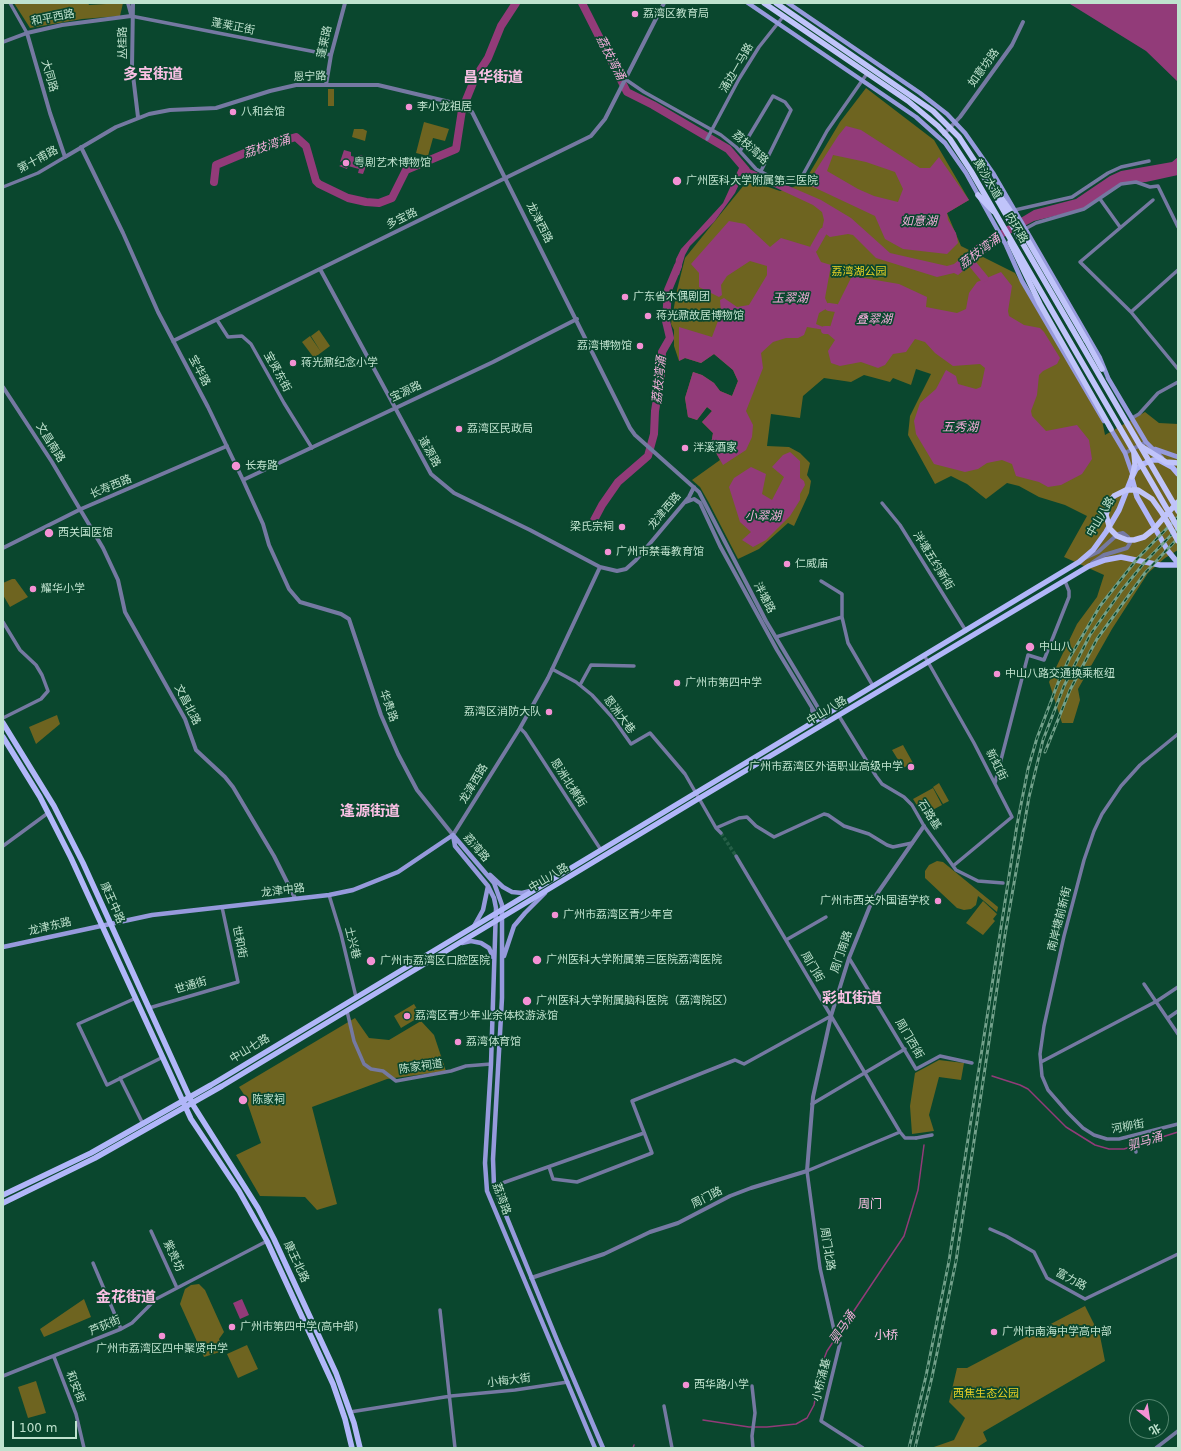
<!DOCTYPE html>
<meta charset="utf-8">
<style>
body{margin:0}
#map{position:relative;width:1181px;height:1451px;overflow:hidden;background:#0a472e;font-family:"DejaVu Sans","Noto Sans SC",sans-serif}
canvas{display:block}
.frame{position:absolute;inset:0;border:4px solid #bfe2ce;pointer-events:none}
.north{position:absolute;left:1129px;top:1399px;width:40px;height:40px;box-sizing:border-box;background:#0a472e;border:1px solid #52856e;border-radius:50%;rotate:150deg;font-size:11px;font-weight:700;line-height:16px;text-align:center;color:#bfe2ce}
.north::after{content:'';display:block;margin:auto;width:14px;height:18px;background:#f491d4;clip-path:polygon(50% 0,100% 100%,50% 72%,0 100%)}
.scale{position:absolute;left:12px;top:1421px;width:65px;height:18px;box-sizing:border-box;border:2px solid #bfe2ce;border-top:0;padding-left:5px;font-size:12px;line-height:14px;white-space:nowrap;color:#bfe2ce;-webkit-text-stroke:3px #0a472e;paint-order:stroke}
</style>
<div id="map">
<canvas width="1181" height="1451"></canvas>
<div class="frame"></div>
<div class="north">北</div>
<div class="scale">100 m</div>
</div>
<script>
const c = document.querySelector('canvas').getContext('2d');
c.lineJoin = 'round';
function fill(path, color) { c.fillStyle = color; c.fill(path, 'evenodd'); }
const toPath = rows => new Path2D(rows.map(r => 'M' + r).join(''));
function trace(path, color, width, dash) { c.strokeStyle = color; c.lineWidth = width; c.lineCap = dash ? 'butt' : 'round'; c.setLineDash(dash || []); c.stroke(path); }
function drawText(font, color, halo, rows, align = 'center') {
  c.font = font + ' "DejaVu Sans","Noto Sans SC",sans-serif'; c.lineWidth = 3.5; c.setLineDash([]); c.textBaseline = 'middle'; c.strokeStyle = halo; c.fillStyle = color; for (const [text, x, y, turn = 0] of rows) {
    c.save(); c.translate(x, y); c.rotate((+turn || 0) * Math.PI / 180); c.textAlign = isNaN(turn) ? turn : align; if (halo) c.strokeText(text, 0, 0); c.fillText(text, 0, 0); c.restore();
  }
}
const green = toPath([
 [14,3,88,3,89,5,123,3,120,16,82,19,30,28],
 [866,88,934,140,969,200,947,213,961,246,1015,273,1102,420,1105,435,1145,412,1159,423,1178,424,1178,550,1165,558,1148,573,1112,629,1078,689,1080,700,1073,723,1062,723,1049,682,1077,624,1097,597,1104,575,1064,557,1087,516,1065,505,1039,497,1019,486,1007,483,986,499,967,484,951,476,935,484,908,435,910,416,931,374,916,369,911,385,893,378,890,382,864,375,851,382,824,378,803,396,800,418,771,414,767,446,789,447,800,453,810,463,807,475,811,481,809,493,794,526,788,523,759,549,738,559,709,503,700,487,692,480,720,460,711,444,713,433,702,422,712,411,707,407,697,420,688,417,685,398,693,372,702,375,714,383,720,391,732,396,738,381,733,370,714,354,701,363,685,358,679,361,674,346,674,330,671,324,677,290,685,258,748,180,780,191,803,184,840,122],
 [328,89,334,89,334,106,328,106],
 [424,122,449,129,445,141,433,138,428,156,416,153],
 [354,129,363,129,367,131,365,141,352,137],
 [319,330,330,346,314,358,302,342,310,336,321,352,311,336],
 [12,579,15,579,28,597,10,607,3,595,3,583],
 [57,715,60,724,36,744,29,727],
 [903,745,913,763,903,768,892,750],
 [939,783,949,801,943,804,933,787],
 [933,788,942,805,923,815,913,799],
 [937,861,943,862,998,907,997,912,978,896,976,905,971,909,964,910,957,908,925,878,925,871,929,865],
 [983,901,997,914,993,919,995,921,983,935,966,923],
 [414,1004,421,1016,401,1028,394,1016],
 [355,1018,369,1038,389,1040,421,1021,434,1035,446,1071,387,1079,312,1107,337,1204,317,1210,305,1197,260,1196,236,1155,261,1143,245,1096,239,1087],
 [939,1060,964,1063,961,1080,939,1077,929,1115,934,1131,912,1134,910,1106,915,1073],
 [199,1284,205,1290,224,1332,219,1339,223,1351,204,1357,180,1304,185,1289,191,1285],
 [84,1299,91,1317,44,1337,40,1329],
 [1085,1306,1100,1336,1105,1361,983,1432,987,1441,976,1448,931,1448,954,1440,965,1418,949,1402,957,1368,967,1368],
 [247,1345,258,1369,238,1378,227,1354],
 [36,1381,46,1413,28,1418,18,1387]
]);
const water = toPath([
 [1052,3,1178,3,1178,82,1146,51,1070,4],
 [846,126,861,130,920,168,930,168,939,157,969,200,947,213,948,220,956,233,958,243,947,254,903,249,885,239,875,216,807,184,838,136],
 [833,155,866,162,895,172,903,189,898,202,874,196,858,189,827,171],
 [344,150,351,152,351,156,359,158,360,155,369,158,363,174,358,173,359,169,348,166,347,169,339,166,348,162,346,159,340,162],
 [1178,157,1178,175,1146,182,1121,184,1084,209,1034,221,998,240,989,248,989,250,958,275,954,273,937,277,876,258,853,235,848,234,830,237,823,232,822,229,824,220,822,212,813,205,757,179,742,178,735,193,714,222,690,246,685,255,679,275,674,275,676,259,681,249,723,203,739,168,746,165,747,168,821,200,851,218,890,253,947,266,954,264,979,243,1034,210,1076,199,1110,176,1121,171,1172,162],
 [729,221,745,224,770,247,781,238,814,248,821,262,831,265,825,298,829,307,819,313,816,324,823,327,825,330,807,327,804,335,798,338,786,338,773,342,761,353,763,368,746,411,753,425,752,437,746,450,723,465,711,444,713,433,702,422,712,411,707,407,697,420,688,417,685,398,693,372,702,375,714,383,720,391,732,396,738,381,733,370,714,354,701,363,685,358,679,361,679,327,712,337,721,313,720,300,724,298,737,307,749,305,767,275,767,266,750,261,727,276,721,285,722,295,719,297,699,287,699,273,691,264],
 [1001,272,1012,286,1008,311,1009,316,1024,325,1040,328,1044,332,1060,358,1057,364,1043,371,1039,375,1037,395,1031,411,1032,416,1046,431,1077,425,1089,440,1092,459,1082,474,1061,485,1048,487,1039,482,1016,476,1012,464,1002,460,987,463,978,469,965,472,934,464,916,434,914,421,920,403,936,389,946,370,956,376,958,384,976,389,981,387,985,368,980,364,953,366,935,353,925,342,915,339,906,352,893,354,885,365,878,368,861,362,840,366,831,363,828,351,835,340,828,334,836,308,852,276,899,284,927,297,926,307,957,313,966,309,969,293,977,282],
 [790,452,800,461,800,478,804,481,805,485,800,494,800,500,790,516,766,540,753,547,742,540,751,532,740,522,729,487,734,478,751,467,766,474,762,494,772,500,784,477,772,467,783,455],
 [242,1299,249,1315,240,1319,233,1303]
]);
const stream = toPath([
 [992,1076,1020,1085,1028,1089,1066,1127,1095,1145,1109,1149,1124,1149,1178,1132],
 [703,1420,749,1427,767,1427,796,1424,807,1418,814,1405,822,1364,827,1351,904,1236,918,1190,924,1145],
 [633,1448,634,1445]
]);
const river = toPath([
 [582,3,627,92,653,105,728,149,746,170],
 [214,182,216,165,252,150,296,137,306,146,316,181,319,184,348,198,366,202,379,203,392,198,406,170,456,149,462,110,475,78,488,58,501,26,516,3],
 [814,248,823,232],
 [970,261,984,278],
 [829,307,836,308],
 [825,330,829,330],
 [593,522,602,505,618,482,648,456,654,434,655,411,661,374,662,352,670,338,666,321,668,290,678,266]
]);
const minorTunnel = toPath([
 [721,833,736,856]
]);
const minor = toPath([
 [10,3,27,33],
 [131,16,331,55],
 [625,79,644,92,721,135,736,147,756,169,775,179,793,183,799,182,827,131,866,75],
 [707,139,739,79,759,47,782,18],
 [740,151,773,96,785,102,791,110,761,171],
 [3,187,38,173,65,157],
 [1100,199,1120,227],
 [1015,210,1072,197,1108,173,1121,167,1149,161],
 [1025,229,1036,223,1084,209,1121,184,1136,182,1150,187,1158,186,1178,227],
 [1178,270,1131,312,1178,369],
 [1131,312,1080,262,1153,200],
 [217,320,228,337,242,336,251,344,284,403,312,448],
 [1132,418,1139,414,1158,393,1178,382],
 [882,503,900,525,966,631],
 [821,581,842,594,842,617,848,643,873,686],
 [3,622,20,650,36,665,42,675,48,691,41,699,3,718],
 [776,637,842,617],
 [924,655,974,743,1012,817,953,866],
 [552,669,576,682,592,695,612,717,631,744,650,733,685,774,716,828,721,833],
 [580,685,591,665,634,666],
 [839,716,876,776,882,784,904,797,912,805,924,826,956,870,978,881,1003,883],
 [520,728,525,733,601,850],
 [1178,734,1140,765,1121,786,1102,814,1094,831,1084,860,1064,936,1044,1026,1040,1054,1042,1076,1048,1090,1068,1113,1083,1128,1094,1135,1107,1139,1119,1139,1178,1124],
 [995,783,1028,655,1044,660,1069,597,1069,591,1065,581],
 [716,828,739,818,747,817,756,826,774,837,824,814,828,815,844,826,869,834,887,845,893,847,912,843],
 [3,846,48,813],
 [736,856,900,1132,905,1138,916,1138],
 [329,895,341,934,356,997],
 [786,940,826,917],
 [849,958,916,1069,940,1056,972,1063],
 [1144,984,1178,1034],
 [136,998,78,1024,107,1085,163,1057],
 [149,1008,238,982,222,907],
 [347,1011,354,1041,364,1064,371,1069,383,1071,396,1081,451,1071,466,1066,491,1064],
 [1168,1018,1178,1011],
 [1041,1062,1157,1001,1178,987],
 [120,1078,143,1124],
 [812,1104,905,1049],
 [1132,1136,1136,1152],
 [549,1167,553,1179,577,1182,652,1153,632,1101,735,1060,744,1064,831,1016],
 [494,1186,644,1133],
 [990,1229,1006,1236,1034,1252,1047,1278,1085,1299,1178,1254],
 [151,1231,177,1288],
 [93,1263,121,1329],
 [440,1310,455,1448],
 [54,1357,76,1414,84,1448],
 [3,1376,121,1329,132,1323,156,1299,267,1241],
 [752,1386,755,1413,752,1436,753,1448],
 [664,1406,672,1448],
 [350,1412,451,1396,515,1390,568,1382],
 [863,1448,821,1421,840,1343,834,1330,820,1268,807,1171,900,1132],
 [1156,1448,1178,1431]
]);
const tertiary = toPath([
 [128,3,131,14],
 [133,3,132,67,138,117],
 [27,33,50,113,65,157,116,127,149,114,170,110,216,108,270,91,296,85,378,85,454,103,472,112,630,428,635,435,699,492,766,621,823,716],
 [3,42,27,33,62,25,131,16],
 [326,85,331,55,345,3],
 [944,134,960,117,1012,45,1023,22],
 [81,147,123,233,158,312,208,407,243,480,263,524,269,545,289,589,300,602,341,614,349,619,381,715,398,754,417,790,453,835,520,728,548,678,600,567],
 [320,269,431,474,454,493,530,530,600,567,617,571,626,569,636,560,689,497,694,487],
 [173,341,591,136,605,119,664,3],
 [3,387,52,462,103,548,118,580,125,612,185,719,196,750,225,777,233,787,274,856,295,898],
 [1125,453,1146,442],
 [243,480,493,362,577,319],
 [686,502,694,499,700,503,720,546,777,650,819,719,827,722],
 [3,548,81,509,227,446],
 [1085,558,1098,552,1118,534,1123,533,1128,537,1130,543,1127,548,1104,555,1092,563],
 [811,723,813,717,812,709],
 [531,1278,604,1254,650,1232,678,1223,730,1196,751,1188,807,1171,813,1097,831,1016,849,958,872,901,924,826]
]);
const secondary = toPath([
 [748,3,916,117,945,143,966,173,1006,245,1022,281,1104,421],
 [788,3,920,93,947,114,965,133,993,173,1100,358,1109,380],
 [1108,378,1146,442,1162,458],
 [1109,426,1125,453,1132,473],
 [1155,449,1178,457],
 [453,835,494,883,502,905,502,998,493,1159,494,1186,557,1340,603,1448],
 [453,835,455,846,488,886,494,898,496,908,491,1064,485,1163,487,1191,595,1448],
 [490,875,503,887,512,892,522,893,530,891],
 [474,926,483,910,488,886],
 [462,943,471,941,481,943,489,948,493,957],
 [3,947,152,915,329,895,353,890,398,872,453,835],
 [504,956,514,926,525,913,545,893]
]);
const primary = toPath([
 [1132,479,1137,497,1168,551,1178,563],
 [3,723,54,806,83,863,193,1105,258,1208,274,1239,336,1373,354,1423,360,1448],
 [3,737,40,797,71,858,191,1119,239,1191,267,1241,333,1384,345,1419,352,1448],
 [3,1195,91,1153,211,1085,1079,562,1093,550,1106,532,1119,510,1132,477,1136,469,1143,464,1153,460,1159,460,1172,467,1178,474],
 [3,1203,95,1158,222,1086,698,799,1089,566,1105,560,1121,557,1160,565,1178,565]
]);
const trunk = toPath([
 [978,195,993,211],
 [1010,242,1040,304,1111,429],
 [1086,340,1102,369],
 [1141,446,1166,462,1178,463],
 [1132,477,1135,464,1134,454]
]);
const rail = toPath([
 [1045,752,1070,690,1097,639,1145,573,1178,538],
 [909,1448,926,1376,949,1261,1017,825,1028,769,1037,738,1058,683,1070,657,1100,606,1137,559,1178,517],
 [915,1448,932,1377,956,1261,1005,935,1029,797,1043,740,1064,686,1090,635,1122,590,1144,563,1178,528]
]);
const minorBridge = toPath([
 [916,1138,932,1135]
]);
const trunkBridge = toPath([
 [764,3,908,101,938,126,950,139,971,171,1178,528],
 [776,3,933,111,959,137,976,163,1178,511],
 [981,167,1013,215,1086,340],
 [1178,502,1175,505,1160,522,1154,529,1144,537,1134,540,1127,540,1117,536,1110,529,1106,515,1109,503,1114,496,1126,490,1138,490,1152,499,1162,513,1169,525,1178,541]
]);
const markers = [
 [635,14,4,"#f491d4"],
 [409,107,4,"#f491d4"],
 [233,112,4,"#f491d4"],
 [346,163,4,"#f491d4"],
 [677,181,5,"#f491d4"],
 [625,297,4,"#f491d4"],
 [648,316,4,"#f491d4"],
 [640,346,4,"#f491d4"],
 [293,363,4,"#f491d4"],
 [459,429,4,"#f491d4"],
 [685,448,4,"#f491d4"],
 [236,466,5,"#f491d4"],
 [622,527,4,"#f491d4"],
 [49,533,5,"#f491d4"],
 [608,552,4,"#f491d4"],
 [787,564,4,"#f491d4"],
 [33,589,4,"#f491d4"],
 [1030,647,5,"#f491d4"],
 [997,674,4,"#f491d4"],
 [677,683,4,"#f491d4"],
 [549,712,4,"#f491d4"],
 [911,767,4,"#f491d4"],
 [938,901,4,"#f491d4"],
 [555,915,4,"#f491d4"],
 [537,960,5,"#f491d4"],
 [371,961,5,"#f491d4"],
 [527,1001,5,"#f491d4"],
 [407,1016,4,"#f491d4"],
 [458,1042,4,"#f491d4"],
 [243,1100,5,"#f491d4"],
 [232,1327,4,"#f491d4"],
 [994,1332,4,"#f491d4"],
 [162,1336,4,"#f491d4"],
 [686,1385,4,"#f491d4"]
];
const poiNames = [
 ["荔湾区教育局",643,14],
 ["李小龙祖居",417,107],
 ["八和会馆",241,112],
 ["粤剧艺术博物馆",354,163],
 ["广州医科大学附属第三医院",686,181],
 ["广东省木偶剧团",633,297],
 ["蒋光鼐故居博物馆",656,316],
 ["荔湾博物馆",632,346,"right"],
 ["蒋光鼐纪念小学",301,363],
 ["荔湾区民政局",467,429],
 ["泮溪酒家",693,448],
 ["长寿路",245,466],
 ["梁氏宗祠",614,527,"right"],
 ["西关国医馆",58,533],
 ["广州市禁毒教育馆",616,552],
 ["仁威庙",795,564],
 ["耀华小学",41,589],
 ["中山八",1039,647],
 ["中山八路交通换乘枢纽",1005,674],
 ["广州市第四中学",685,683],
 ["荔湾区消防大队",541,712,"right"],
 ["广州市荔湾区外语职业高级中学",903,767,"right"],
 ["广州市西关外国语学校",930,901,"right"],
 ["广州市荔湾区青少年宫",563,915],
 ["广州医科大学附属第三医院荔湾医院",546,960],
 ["广州市荔湾区口腔医院",380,961],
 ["广州医科大学附属脑科医院（荔湾院区）",536,1001],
 ["荔湾区青少年业余体校游泳馆",415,1016],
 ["荔湾体育馆",466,1042],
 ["陈家祠",252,1100],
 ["广州市第四中学(高中部)",240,1327],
 ["广州市南海中学高中部",1002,1332],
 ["广州市荔湾区四中聚贤中学",162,1349,"center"],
 ["西华路小学",694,1385]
];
const streetNames = [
 ["和平西路",53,18,-11],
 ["蓬莱正街",233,27,11],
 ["蓬莱路",325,42,-78],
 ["丛桂路",123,43,-90],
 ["涌边一马路",737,68,-60],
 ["如意坊路",984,68,-54],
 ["大同路",49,76,74],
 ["恩宁路",310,77,-2],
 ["荔枝湾路",750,148,42],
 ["第十甫路",38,160,-28],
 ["黄沙大道",987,179,60],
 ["多宝路",402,219,-26],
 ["龙津西路",539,223,63],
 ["内环路",1016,228,60],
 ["宝华路",199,371,62],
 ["宝贤东街",277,372,61],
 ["宝源路",406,392,-25],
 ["文昌南路",50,443,58],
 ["逢源路",429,452,61],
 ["长寿西路",111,487,-22],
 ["龙津西路",665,511,-50],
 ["中山八路",1101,517,-60],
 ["泮塘五约新街",933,561,58],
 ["泮塘路",764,598,62],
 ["文昌北路",187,705,63],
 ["华贵路",388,706,70],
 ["中山八路",827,711,-31],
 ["恩洲大巷",619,715,53],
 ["新虹街",996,765,63],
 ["恩洲北横街",568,783,57],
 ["龙津西路",474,784,-59],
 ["石路基",929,815,57],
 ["荔湾路",476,848,49],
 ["中山八路",549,878,-31],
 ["龙津中路",283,891,-7],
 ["康王中路",112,903,66],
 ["南岸塘前新街",1060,919,-76],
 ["龙津东路",50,927,-13],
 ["世和街",239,942,78],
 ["土兴巷",352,943,76],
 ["周门南路",842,952,-71],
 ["周门街",812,967,59],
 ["世通街",191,986,-17],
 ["周门西街",909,1039,59],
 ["中山七路",250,1049,-31],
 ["陈家祠道",421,1067,-8],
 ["河柳街",1128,1127,-10],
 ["周门路",707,1198,-27],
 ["荔湾路",501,1199,70],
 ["周门北路",827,1249,81],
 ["紫贵坊",173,1256,65],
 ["康王北路",296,1262,65],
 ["富力路",1071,1280,28],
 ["芦荻街",105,1326,-23],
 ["小桥涌基",822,1380,-76],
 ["小梅大街",509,1381,-7],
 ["和安街",75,1387,68]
];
const parkNames = [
 ["荔湾湖公园",859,272],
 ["西焦生态公园",986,1394]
];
const waterNames = [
 ["荔枝湾涌",610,58,63],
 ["荔枝湾涌",267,147,-18],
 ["如意湖",919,222],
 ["荔枝湾涌",980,252,-37],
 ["玉翠湖",790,299],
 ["叠翠湖",874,320],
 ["荔枝湾涌",660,380,-84],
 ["五秀湖",960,428],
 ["小翠湖",763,517],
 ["驷马涌",1145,1142,-17],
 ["驷马涌",843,1328,-56]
];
const neighbourhoodNames = [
 ["周门",870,1205],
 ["小桥",886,1336]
];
const districtNames = [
 ["多宝街道",153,75],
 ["昌华街道",493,78],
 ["逢源街道",370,812],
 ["彩虹街道",852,999],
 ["金花街道",126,1298]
];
fill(green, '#6e6420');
fill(water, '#923b79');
trace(stream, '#923b79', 1.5);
trace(river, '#923b79', 8);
trace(minorTunnel, '#255e46', 3.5, [3.5, 2]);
trace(minor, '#7579a2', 3.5);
trace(tertiary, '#7579a2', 4);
trace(secondary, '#969adc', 4.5);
trace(primary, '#b1b6f9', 5.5);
trace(trunk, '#c0c4fa', 5.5);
trace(rail, '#73a18b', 3);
trace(rail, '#0a472e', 1.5, [4.5]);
trace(minorBridge, '#7579a2', 3.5);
trace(trunkBridge, '#c0c4fa', 5.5);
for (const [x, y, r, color] of markers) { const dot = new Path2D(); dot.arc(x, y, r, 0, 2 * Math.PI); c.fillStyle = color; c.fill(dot); trace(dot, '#0a472e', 1.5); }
drawText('11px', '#bfe2ce', '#0a472e', poiNames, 'left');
drawText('11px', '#bfe2ce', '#0a472e', streetNames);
drawText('11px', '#e8d025', '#0a472e', parkNames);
drawText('italic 12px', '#f4addb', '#0a472e', waterNames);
drawText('12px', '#fac1e5', '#0a472e', neighbourhoodNames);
drawText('bold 15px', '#fac1e5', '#0a472e', districtNames);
</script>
